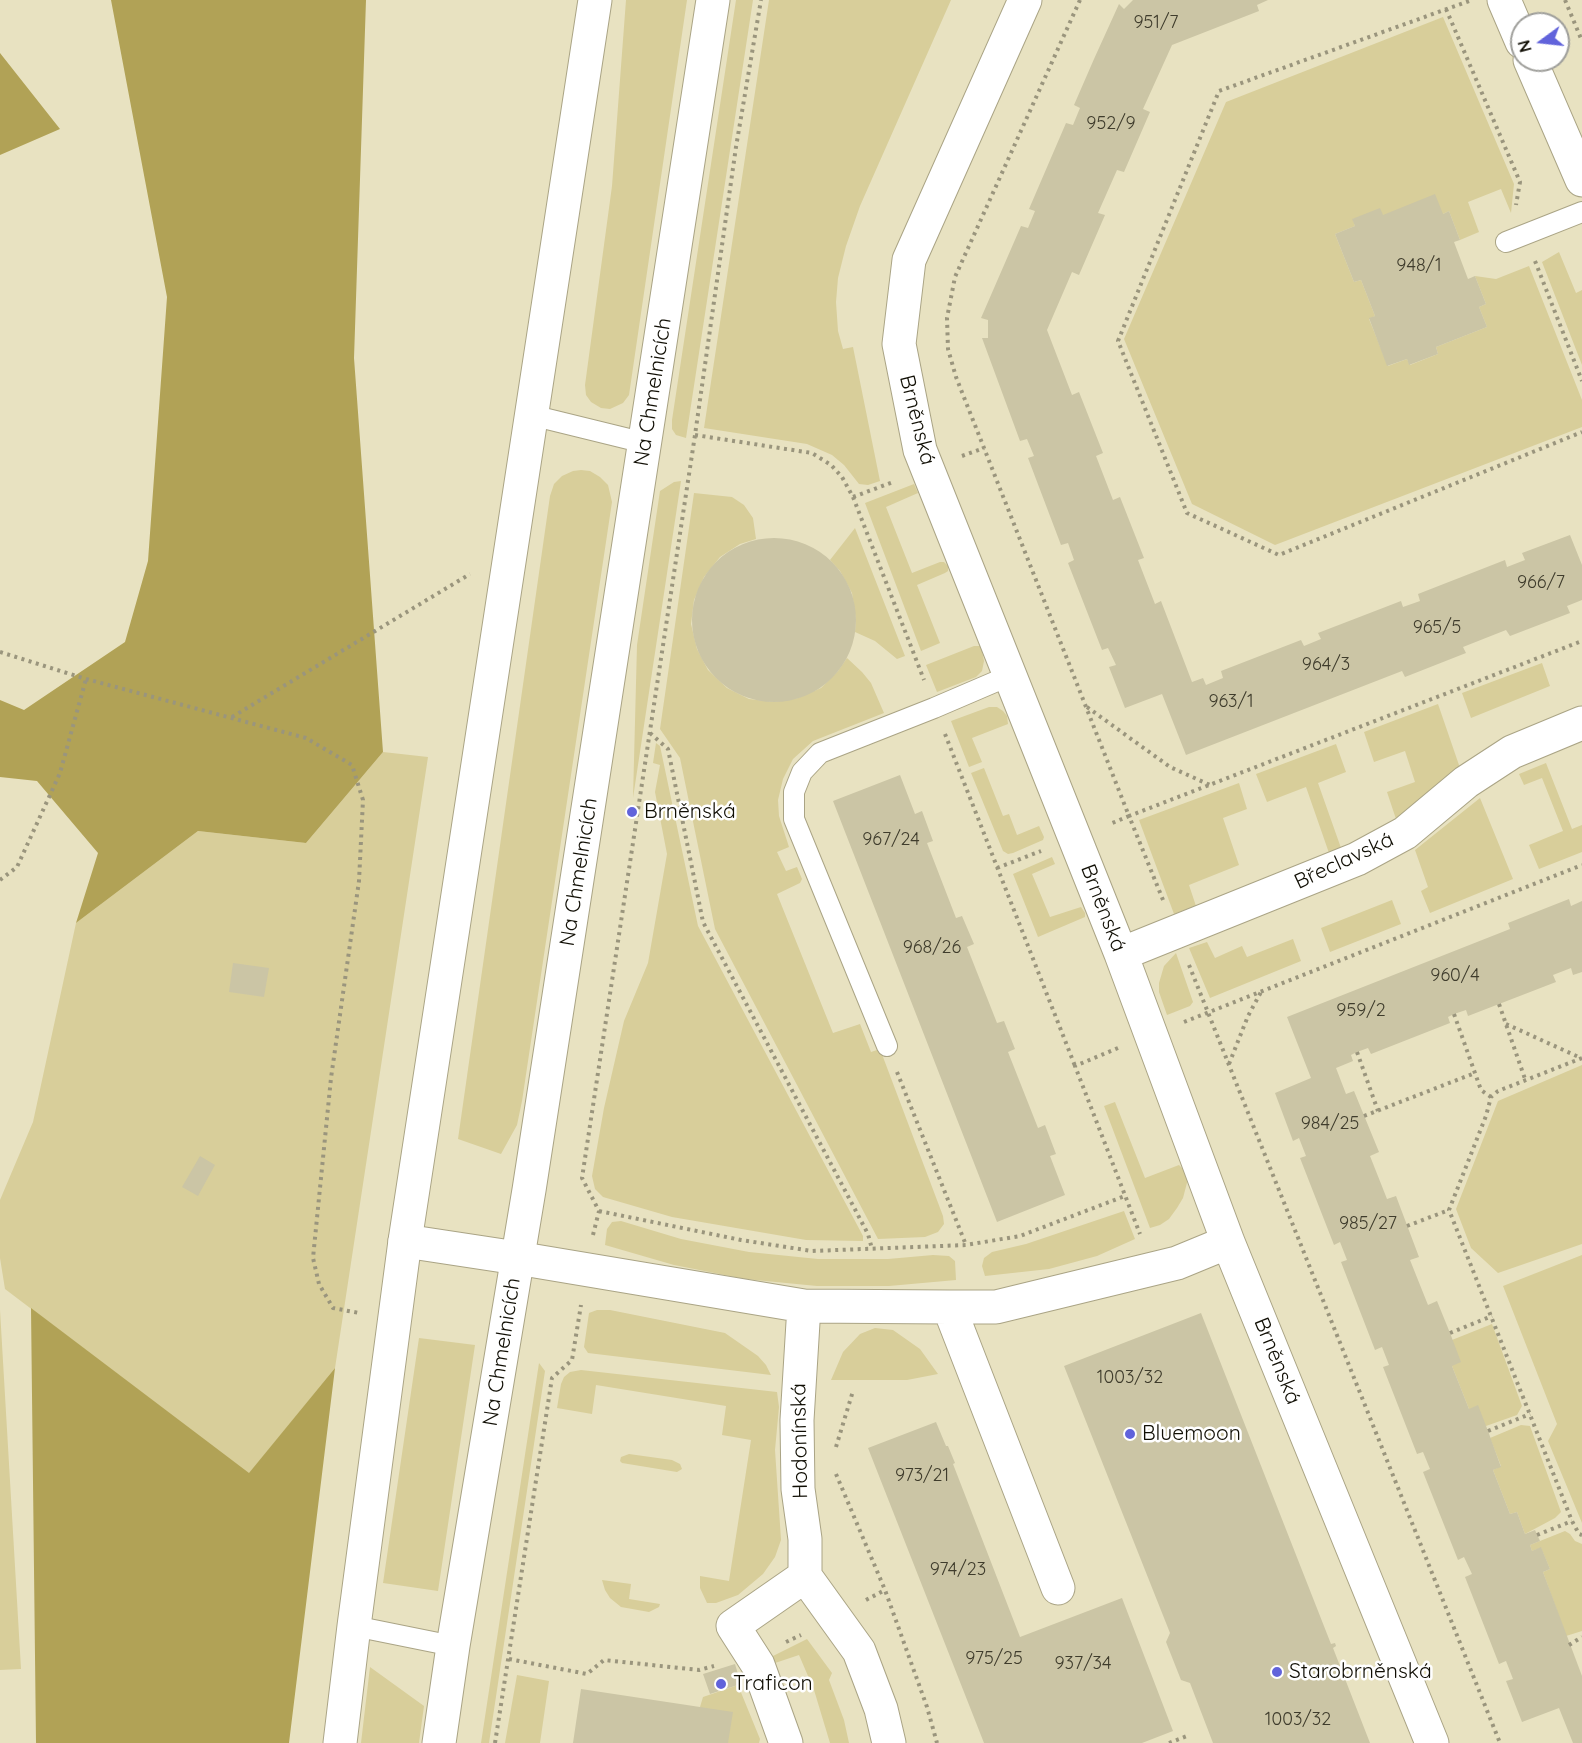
<!DOCTYPE html>
<meta charset="utf-8">
<style>
body{margin:0}
#map{position:relative;width:1582px;height:1743px;overflow:hidden;background:#e8e2c1;font-family:Quicksand,sans-serif}
canvas{display:block}
.north{position:absolute;left:1510px;top:12px;width:60px;height:60px;box-sizing:border-box;background:#fff;border:2px solid #9f9f9b;border-radius:50%;rotate:255deg;font-size:16px;font-weight:700;line-height:24px;text-align:center;color:#100e04}
.north::after{content:'';display:block;margin:auto;width:21px;height:27px;background:#6163db;clip-path:polygon(50% 0,100% 100%,50% 72%,0 100%)}
</style>
<div id="map">
<canvas width="1582" height="1743"></canvas>
<div class="north">N</div>
</div>
<script>
const c = document.querySelector('canvas').getContext('2d');
c.lineJoin = 'round';
function fill(path, color) { c.fillStyle = color; c.fill(path, 'evenodd'); }
const toPath = rows => new Path2D(rows.map(r => 'M' + r).join(''));
function trace(path, color, width, dash) { c.strokeStyle = color; c.lineWidth = width; c.lineCap = dash ? 'butt' : 'round'; c.setLineDash(dash || []); c.stroke(path); }
function drawText(font, color, halo, rows, align = 'center') {
  c.font = font + ' Quicksand,sans-serif'; c.lineWidth = 5; c.setLineDash([]); c.textBaseline = 'middle'; c.strokeStyle = halo; c.fillStyle = color; for (const [text, x, y, turn = 0] of rows) {
    c.save(); c.translate(x, y); c.rotate((+turn || 0) * Math.PI / 180); c.textAlign = isNaN(turn) ? turn : align; if (halo) c.strokeText(text, 0, 0); c.fillText(text, 0, 0); c.restore();
  }
}
const green = toPath([
 [626,0,687,0,629,395,623,403,610,409,601,408,591,402,586,395,585,385,612,186],
 [736,0,753,0,686,438,676,435,672,429,672,420],
 [769,0,951,0,860,206,846,246,838,278,836,302,838,331,843,349,853,347,880,481,868,485,859,484,844,465,832,455,807,444,704,428],
 [1443,17,1514,184,1511,213,1501,189,1468,202,1479,232,1460,240,1449,211,1443,214,1383,215,1353,219,1355,226,1335,234,1354,282,1361,280,1375,316,1369,319,1388,366,1407,359,1410,365,1438,354,1436,347,1487,327,1479,307,1486,304,1475,276,1496,279,1529,266,1582,400,1582,427,1275,545,1192,504,1124,339,1226,102],
 [1559,252,1576,293,1582,290,1582,365,1542,262],
 [581,470,590,471,600,477,608,485,612,502,522,1101,517,1125,501,1154,458,1139,550,496,554,484,562,476,573,471],
 [681,481,633,798,637,645,660,491,674,482],
 [914,484,918,493,886,507,912,573,940,562,944,562,948,566,948,571,945,573,917,585,940,643,921,651,865,503],
 [694,493,732,497,744,505,753,518,756,539,740,544,720,557,704,577,694,600,691,624,697,649,708,670,727,688,749,699,774,702,798,698,821,688,838,671,847,658,862,672,871,683,884,713,813,741,793,759,783,779,778,800,779,816,789,847,777,852,786,871,797,867,802,879,800,883,777,894,833,1033,860,1024,871,1052,880,1049,943,1216,944,1224,938,1232,925,1237,878,1239,715,929,680,758,660,729],
 [855,528,905,656,897,659,875,641,855,632,856,620,852,593,840,571,830,560],
 [974,646,980,646,982,651,984,661,982,671,976,677,937,692,926,665],
 [1542,663,1550,686,1471,718,1462,693],
 [1438,704,1460,768,1396,819,1387,792,1415,782,1405,751,1374,762,1364,732],
 [989,707,997,707,1003,711,1007,716,1008,724,972,738,982,762,969,767,951,721],
 [656,743,660,746,698,926,863,1236,863,1241,806,1240,672,1217,603,1197,595,1189,592,1176,604,1108,624,1021,648,963,667,854,655,792,660,765,653,763],
 [1336,744,1346,772,1318,783,1341,848,1329,853,1306,787,1267,802,1256,774],
 [383,752,428,757,335,1368,249,1474,5,1289,0,1258,0,1200,33,1122,76,923,198,831,306,843],
 [1546,763,1572,829,1582,825,1582,852,1539,869,1529,845,1563,831,1542,778,1524,785,1519,774],
 [984,768,1003,816,1009,814,1017,835,1039,826,1044,837,1043,840,1013,853,1008,854,1003,851,971,773],
 [1239,783,1247,809,1223,818,1239,865,1189,885,1196,906,1174,914,1139,820],
 [1480,798,1513,879,1430,913,1421,891,1428,887,1415,850],
 [1052,857,1055,864,1032,874,1050,917,1081,907,1085,913,1085,917,1038,937,1013,874],
 [1392,900,1401,924,1330,952,1321,928],
 [1293,939,1301,961,1210,998,1189,948,1207,942,1215,958,1242,946,1247,957],
 [1176,953,1193,1002,1190,1006,1167,1015,1159,992,1159,983,1164,966],
 [1582,1065,1582,1244,1498,1273,1471,1248,1456,1209,1498,1101],
 [1115,1102,1145,1178,1179,1165,1185,1171,1188,1179,1183,1198,1177,1208,1169,1219,1160,1225,1150,1228,1104,1106],
 [1124,1211,1135,1239,1097,1256,1049,1269,985,1276,982,1266,984,1258,992,1252,1026,1244],
 [621,1221,681,1239,749,1252,818,1259,888,1259,933,1255,949,1256,955,1261,956,1280,889,1286,817,1286,745,1279,674,1265,605,1245,607,1229,612,1222],
 [1582,1255,1582,1523,1548,1441,1557,1424,1503,1286],
 [0,1310,21,1669,0,1670],
 [597,1310,610,1310,725,1333,758,1356,766,1365,771,1375,588,1353,584,1347,589,1313],
 [1492,1324,1522,1406,1517,1415,1486,1426,1469,1409,1452,1366,1452,1340],
 [875,1328,893,1330,920,1349,938,1374,907,1380,831,1380,843,1352,860,1334],
 [419,1338,475,1345,438,1591,383,1583],
 [539,1363,545,1371,489,1743,481,1743],
 [581,1370,777,1392,779,1407,775,1450,781,1540,775,1557,763,1574,738,1595,716,1603,707,1603,700,1588,700,1576,729,1581,751,1440,722,1435,726,1406,596,1385,592,1414,557,1408,561,1384,564,1377,570,1372],
 [1521,1425,1530,1426,1561,1512,1555,1518,1525,1534,1517,1512,1510,1514,1493,1470,1501,1466,1490,1438],
 [629,1454,672,1460,680,1464,682,1469,677,1472,622,1463,620,1461,621,1457],
 [1565,1531,1570,1534,1575,1541,1582,1544,1582,1631,1566,1636,1543,1572,1550,1569,1541,1548,1532,1551,1530,1545],
 [602,1580,631,1584,629,1599,660,1604,659,1607,649,1612,621,1607,610,1598,605,1590],
 [807,1639,832,1673,829,1680,844,1720,849,1743,830,1743,814,1690,799,1655,775,1663,771,1657],
 [370,1667,424,1706,419,1743,361,1743],
 [517,1675,549,1681,540,1743,505,1743],
 [741,1684,740,1690,760,1739,759,1743,728,1743,700,1707,703,1697]
]);
const forest = toPath([
 [111,0,366,0,354,358,383,752,306,843,198,831,76,923,98,853,37,781,0,777,0,700,24,710,125,642,148,561,167,297],
 [0,53,60,129,0,155],
 [31,1308,249,1473,335,1368,289,1743,36,1743]
]);
const building = toPath([
 [1133,0,1268,0,1257,5,1259,11,1172,45,1143,109,1150,112,1124,172,1117,170,1098,213,1105,215,1079,275,1072,272,1047,330,1072,395,1079,392,1103,453,1096,456,1113,500,1120,497,1144,558,1138,560,1155,604,1161,601,1192,682,1203,678,1206,685,1223,678,1221,671,1301,640,1304,646,1321,639,1318,633,1401,601,1403,607,1420,601,1418,594,1505,560,1507,567,1525,560,1522,553,1570,535,1582,565,1582,600,1567,606,1570,613,1510,636,1506,630,1463,647,1466,653,1405,677,1402,671,1186,755,1162,694,1125,708,1109,667,1116,665,1108,648,1102,650,1068,563,1074,560,1068,543,1061,545,1028,458,1034,456,1027,439,1020,441,982,338,988,338,988,320,981,318,1021,226,1028,228,1035,211,1029,209,1066,123,1073,125,1080,108,1074,105,1094,59,1119,4,1124,9],
 [1435,194,1443,214,1449,211,1460,240,1454,242,1468,279,1475,276,1486,304,1479,307,1487,327,1436,347,1438,354,1409,365,1407,359,1387,366,1369,318,1375,316,1361,280,1354,282,1335,234,1355,226,1352,219,1380,208,1383,215],
 '692 620a82 82 0 1 1 164 0a82 82 0 1 1-164 0Z',
 [900,775,915,814,922,811,933,841,927,843,956,918,962,916,974,944,967,947,997,1023,1004,1021,1015,1049,1008,1052,1038,1128,1045,1125,1056,1154,1050,1156,1065,1195,997,1222,833,801],
 [1569,899,1571,906,1582,901,1582,972,1573,975,1571,968,1553,975,1556,982,1468,1016,1466,1010,1454,1014,1448,1017,1450,1023,1371,1054,1368,1048,1357,1052,1351,1055,1353,1061,1336,1068,1346,1094,1354,1091,1379,1152,1370,1156,1387,1199,1396,1196,1419,1257,1410,1260,1428,1305,1437,1301,1450,1333,1461,1362,1452,1366,1469,1409,1478,1405,1488,1431,1501,1467,1493,1470,1510,1514,1517,1512,1525,1534,1535,1530,1540,1541,1530,1545,1532,1551,1541,1547,1550,1569,1543,1572,1582,1676,1582,1743,1573,1743,1559,1708,1522,1722,1506,1681,1513,1679,1506,1661,1499,1664,1465,1577,1472,1574,1464,1557,1458,1560,1423,1472,1430,1469,1423,1452,1417,1454,1383,1367,1389,1365,1382,1347,1375,1350,1341,1262,1347,1260,1340,1242,1334,1245,1300,1158,1306,1156,1299,1138,1293,1141,1275,1093,1311,1078,1287,1017,1510,929,1508,923],
 [233,963,269,968,264,997,229,992],
 [200,1156,215,1165,198,1196,182,1187],
 [1201,1313,1331,1644,1335,1643,1336,1646,1333,1648,1370,1743,1213,1743,1190,1683,1181,1680,1166,1642,1170,1633,1064,1366],
 [936,1422,946,1446,948,1446,955,1463,953,1464,1020,1637,1122,1598,1173,1731,1142,1743,984,1743,868,1448],
 [735,1664,741,1684,710,1694,703,1674],
 [581,1689,733,1712,728,1743,573,1743]
]);
const path = toPath([
 [1080,0,955,277,947,318,948,349,956,377,1129,816,1110,824],
 [1565,0,1582,41],
 [1469,1,1219,91,1118,341,1187,513,1279,555,1582,432],
 [1446,9,1520,182,1516,205],
 [1535,261,1582,381],
 [695,435,812,453,831,465,842,477,853,497,893,482],
 [962,456,984,448],
 [853,497,924,680],
 [0,652,86,679,306,738,352,765,363,800,359,881,331,1078,313,1258,319,1284,333,1308,359,1313],
 [1087,707,1170,767,1210,785],
 [232,717,470,574],
 [650,733,668,749,703,922,868,1234,872,1249],
 [945,734,1075,1066],
 [997,868,1041,851],
 [0,880,17,867,60,773,86,679],
 [1163,900,1129,816,1582,641],
 [1189,965,1500,1743],
 [1499,1004,1525,1079],
 [1454,1014,1481,1090,1491,1097],
 [1184,1022,1582,865],
 [1506,1024,1581,1058],
 [1118,1048,1075,1066,1140,1234],
 [1357,1052,1378,1111],
 [1582,1058,1498,1091,1491,1097,1486,1116,1449,1210,1572,1521,1579,1534,1582,1535],
 [1229,1064,1248,1016,1261,992],
 [897,1072,966,1245],
 [1364,1116,1475,1073],
 [599,1211,741,1240,812,1251,966,1245,1020,1236,1125,1196],
 [1407,1226,1449,1210],
 [593,1235,599,1211,582,1178,695,435,736,147,761,0],
 [1450,1333,1492,1316],
 [1488,1431,1530,1414],
 [836,1447,853,1391],
 [836,1474,885,1590,927,1707,937,1743],
 [1537,1535,1572,1521],
 [866,1600,885,1590],
 [786,1642,801,1635],
 [1569,1645,1582,1637],
 [509,1659,587,1674,604,1660,699,1670,714,1666],
 [495,1743,552,1378,572,1360,581,1305],
 [1169,1743,1187,1736]
]);
const service = toPath([
 [1506,242,1582,212],
 [531,415,645,443],
 [887,1046,794,819,794,792,802,772,820,753,934,708,1011,675],
 [354,1626,453,1646]
]);
const minor = toPath([
 [1025,0,909,260,899,344,920,450,1121,954,1228,1242,1432,1743],
 [1504,0,1522,42],
 [1530,60,1582,180],
 [1121,954,1357,859,1405,833,1466,782,1512,752,1582,723],
 [405,1241,517,1258,804,1306,949,1307,996,1307,1177,1263,1228,1242],
 [804,1306,797,1420,798,1489,805,1539,805,1576,859,1651,881,1709,889,1743],
 [949,1307,1058,1588],
 [786,1743,758,1665,733,1626,805,1576]
]);
const tertiary = toPath([
 [340,1743,354,1626,405,1241,595,0],
 [439,1743,453,1646,529,1190,713,0]
]);
const markers = [
 [632,812,6,"#6163db"],
 [1130,1434,6,"#6163db"],
 [1277,1672,6,"#6163db"],
 [721,1684,6,"#6163db"]
];
const numberNames = [
 ["951/7",1156,23],
 ["952/9",1111,124],
 ["948/1",1419,266],
 ["966/7",1541,583],
 ["965/5",1437,628],
 ["964/3",1326,665],
 ["963/1",1231,702],
 ["967/24",891,840],
 ["968/26",932,948],
 ["960/4",1455,976],
 ["959/2",1361,1011],
 ["984/25",1330,1124],
 ["985/27",1368,1224],
 ["1003/32",1130,1378],
 ["973/21",922,1476],
 ["974/23",958,1570],
 ["975/25",994,1659],
 ["937/34",1083,1664],
 ["1003/32",1298,1720]
];
const streetNames = [
 ["Na Chmelnicích",653,392,-81],
 ["Brněnská",917,420,76],
 ["Břeclavská",1344,861,-25],
 ["Na Chmelnicích",579,872,-81],
 ["Brněnská",1103,908,69],
 ["Na Chmelnicích",502,1352,-81],
 ["Brněnská",1277,1361,68],
 ["Hodonínská",800,1441,-91]
];
const poiNames = [
 ["Brněnská",644,812],
 ["Bluemoon",1142,1434],
 ["Starobrněnská",1289,1672],
 ["Traficon",733,1684]
];
fill(green, '#d8ce9a');
fill(forest, '#b1a256');
fill(building, '#cbc5a5');
trace(service, '#aaa485', 22);
trace(minor, '#aaa485', 35);
trace(tertiary, '#aaa485', 35);
trace(path, '#9a957d', 4, [3, 4.5]);
trace(service, '#fff', 20);
trace(minor, '#fff', 33);
trace(tertiary, '#fff', 33);
for (const [x, y, r, color] of markers) { const dot = new Path2D(); dot.arc(x, y, r, 0, 2 * Math.PI); c.fillStyle = color; c.fill(dot); trace(dot, '#fff', 2); }
drawText('18px', '#3f3c2c', null, numberNames);
drawText('21px', '#100e04', '#fff', streetNames);
drawText('21px', '#100e04', '#fff', poiNames, 'left');
</script>
